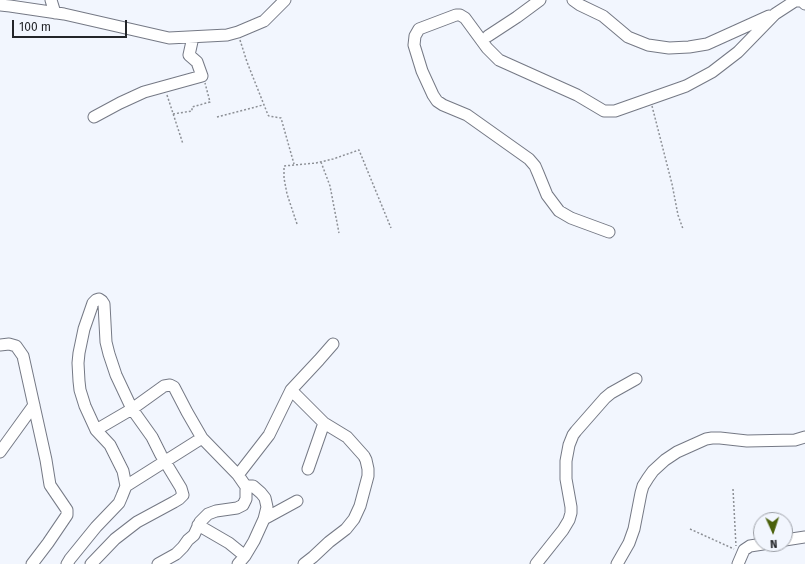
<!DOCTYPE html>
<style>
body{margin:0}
#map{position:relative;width:805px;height:564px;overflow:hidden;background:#f2f6fe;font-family:"Fira Sans",sans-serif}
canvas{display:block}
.north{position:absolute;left:753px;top:512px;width:40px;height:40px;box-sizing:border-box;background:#f2f6fe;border:1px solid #9fa2a9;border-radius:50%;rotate:177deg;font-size:11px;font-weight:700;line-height:16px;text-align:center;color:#232529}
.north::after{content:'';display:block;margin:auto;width:14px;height:18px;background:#4b610b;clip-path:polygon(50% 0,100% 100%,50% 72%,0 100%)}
.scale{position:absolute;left:12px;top:20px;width:115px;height:18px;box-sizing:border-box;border:2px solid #232529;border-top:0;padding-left:5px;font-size:12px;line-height:14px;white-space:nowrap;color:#232529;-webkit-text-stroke:3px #f2f6fe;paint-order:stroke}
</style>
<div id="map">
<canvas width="805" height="564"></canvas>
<div class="north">N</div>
<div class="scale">100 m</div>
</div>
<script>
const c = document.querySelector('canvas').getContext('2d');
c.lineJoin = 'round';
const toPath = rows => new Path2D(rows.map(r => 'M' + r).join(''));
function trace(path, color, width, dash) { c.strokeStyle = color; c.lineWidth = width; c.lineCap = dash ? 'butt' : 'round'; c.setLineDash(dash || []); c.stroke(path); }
const path = toPath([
 [240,40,247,62,268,115,269,116,281,118,294,164],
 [167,95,183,144],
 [652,106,672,184,678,215,683,229],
 [173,114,192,111,192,107,210,102,205,83],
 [217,117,263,105],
 [321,162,330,186,339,233],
 [297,224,287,194,284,178,284,166,316,163,333,159,359,150,391,228],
 [733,489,736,546],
 [690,529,734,549]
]);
const minor = toPath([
 [51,0,55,13],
 [573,0,580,5,603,16,628,37,648,45,669,48,689,47,707,44,769,16],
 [0,5,10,6,64,14,169,38,227,35,238,32,264,21,285,0],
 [488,36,517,17,540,0],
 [94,117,120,103,144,92,202,76,197,62,189,55,193,37],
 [609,232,571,218,559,211,547,195,538,173,535,166,529,159,467,115,443,105,437,101,433,95,422,71,414,45,415,36,419,29,456,15,460,15,465,18,487,48,499,60,577,95,604,111,615,111,686,86,712,72,738,52,775,14,795,1,802,1,805,4],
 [0,345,9,344,16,346,23,356,46,460,50,485,67,510,67,515,48,543,32,564],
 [291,390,324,423,347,437,364,456,366,460,368,469,368,476,360,506,354,519,346,529,329,542,313,557,304,564],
 [96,430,132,409,164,386,170,385,174,387,187,412,202,438,238,475,247,488],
 [0,452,34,405],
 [308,469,324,423],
 [238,475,269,435,291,390,319,360,333,344],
 [126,486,202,438],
 [264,519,297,501],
 [198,525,229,543,245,556],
 [785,540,805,537],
 [67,564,70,559,96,527,119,503,122,496,126,486,123,471,110,445,96,430,85,406,80,390,79,381,78,363,79,353,84,329,93,303,96,300,99,299,102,301,104,304,106,342,109,354,116,375,132,409,152,437,161,455,181,488,183,495,179,499,174,502,137,522,115,539,91,564],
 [158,564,176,554,183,547,188,540,194,535,200,522,208,514,216,511,237,508,243,505,246,499,246,490,249,486,253,486,261,493,265,498,267,507,264,519,254,541,245,556,238,564],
 [536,564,563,530,569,520,571,513,571,507,566,479,566,461,569,445,573,435,576,431,605,398,611,393,636,379],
 [617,564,629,543,634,529,641,493,643,486,648,478,653,471,665,460,677,452,706,439,712,438,720,438,747,441,795,440,805,437],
 [738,564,744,550,750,546,763,544]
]);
trace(minor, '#757985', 13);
trace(path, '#8d9096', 1.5, [2, 2]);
trace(minor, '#fff', 11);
</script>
